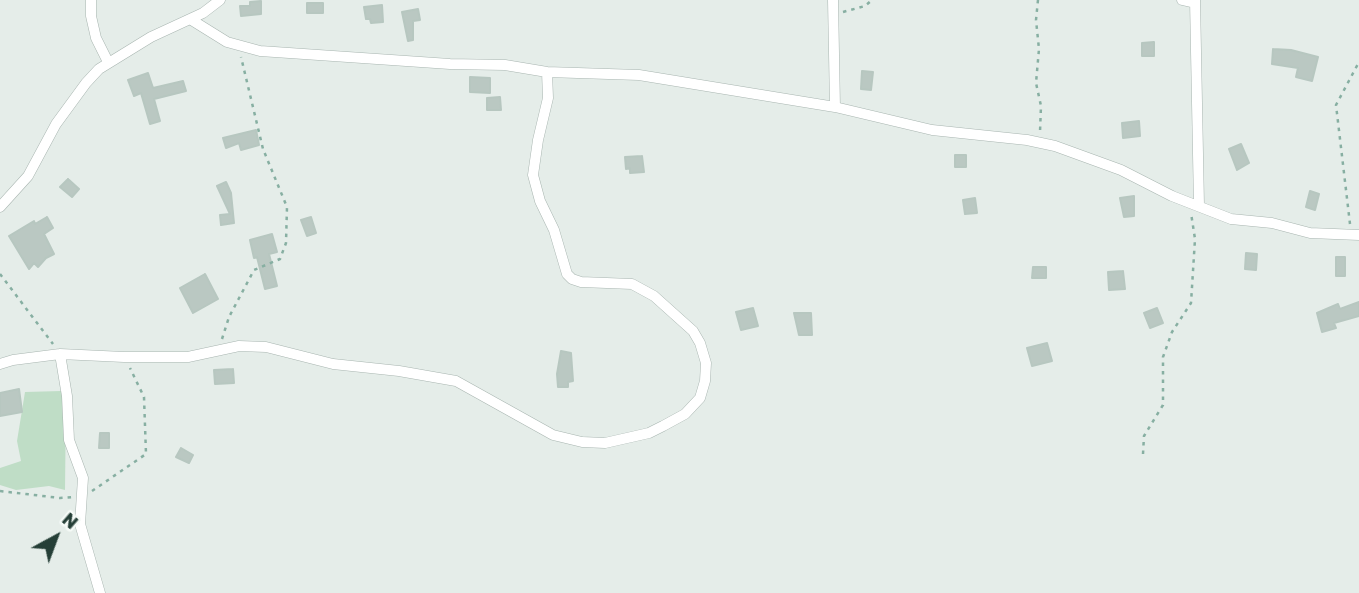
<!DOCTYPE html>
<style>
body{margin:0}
#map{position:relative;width:1359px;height:593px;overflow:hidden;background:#e5ede9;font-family:Rubik,sans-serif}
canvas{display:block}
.north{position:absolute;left:21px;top:502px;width:70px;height:70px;-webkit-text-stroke:5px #f5faf7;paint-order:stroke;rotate:41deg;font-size:19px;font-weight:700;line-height:28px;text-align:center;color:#253f37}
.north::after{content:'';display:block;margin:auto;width:24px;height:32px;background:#253f37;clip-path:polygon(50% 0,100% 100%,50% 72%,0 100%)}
</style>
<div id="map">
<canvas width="1359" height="593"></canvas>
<div class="north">N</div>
</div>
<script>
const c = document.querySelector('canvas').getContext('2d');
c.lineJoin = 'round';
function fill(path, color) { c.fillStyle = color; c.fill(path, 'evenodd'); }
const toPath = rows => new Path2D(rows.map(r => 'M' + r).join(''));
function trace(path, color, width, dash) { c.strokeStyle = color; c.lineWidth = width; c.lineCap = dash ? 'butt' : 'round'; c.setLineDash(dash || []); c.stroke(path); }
const green = toPath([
 [61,391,66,399,65,490,49,486,16,490,0,485,0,468,21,461,17,441,25,392]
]);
const building = toPath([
 [261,1,261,14,241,16,240,6,250,6,250,2,261,1],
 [307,3,323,3,323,13,307,13,307,3],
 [382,5,383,22,371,23,370,19,366,19,364,7,382,5],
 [418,9,420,20,413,21,413,40,408,41,402,12,418,9],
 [1154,42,1154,56,1142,56,1142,43,1154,42],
 [1273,49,1291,50,1318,57,1312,81,1296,77,1298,68,1272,64,1273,49],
 [862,71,873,72,871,90,861,89,862,71],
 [148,73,153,88,183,81,186,91,154,99,160,121,150,124,141,93,134,96,128,80,148,73],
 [470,77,490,78,490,93,470,92,470,77],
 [500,97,501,110,487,110,487,98,500,97],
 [1139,121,1140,136,1123,138,1122,123,1139,121],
 [256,130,259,145,241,150,239,143,226,148,223,138,256,130],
 [1241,144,1249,163,1237,170,1229,149,1241,144],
 [955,155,966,155,966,167,955,167,955,155],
 [642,156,644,172,630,173,630,168,626,169,625,157,642,156],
 [68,179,79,189,72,197,60,187,68,179],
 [226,182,231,193,234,223,221,225,220,215,230,214,217,186,226,182],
 [1310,191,1319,194,1315,210,1306,207,1310,191],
 [1134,196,1134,216,1124,217,1120,198,1134,196],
 [975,198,977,213,965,214,963,200,975,198],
 [47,217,53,228,44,234,54,254,46,258,38,267,34,263,29,269,9,236,34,221,35,224,47,217],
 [311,217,316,233,307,236,301,220,311,217],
 [272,234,277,252,269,254,277,286,265,289,257,257,254,258,250,240,272,234],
 [1246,253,1257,254,1256,270,1245,269,1246,253],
 [1336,257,1345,257,1345,276,1336,276,1336,257],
 [1033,267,1046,267,1046,278,1032,278,1033,267],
 [1123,271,1125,289,1109,290,1108,272,1123,271],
 [205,274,218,299,193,313,180,288,205,274],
 [1359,302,1359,316,1334,323,1336,328,1322,332,1317,313,1338,304,1340,309,1359,302],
 [753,308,758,326,741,330,736,312,753,308],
 [1157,308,1163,323,1150,328,1144,313,1157,308],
 [794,313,811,313,812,335,799,335,794,313],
 [1047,343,1052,361,1032,366,1027,348,1047,343],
 [561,351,571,353,573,381,568,382,568,387,558,387,557,374,561,351],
 [233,369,234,383,215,384,214,370,233,369],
 [19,389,22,412,0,416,0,393,19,389],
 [100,433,109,433,109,448,99,448,100,433],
 [181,448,193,455,189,463,176,457,181,448]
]);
const path = toPath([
 [1038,0,1036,20,1039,49,1036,83,1041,106,1040,132],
 [843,12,865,6,872,0],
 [1350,224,1336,105,1359,62],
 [0,274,53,344],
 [222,339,229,317,254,270,280,259,286,243,287,207,263,149,241,57],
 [1143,454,1144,436,1163,405,1163,357,1172,332,1191,303,1195,239,1191,213],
 [0,491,60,498,73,497],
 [92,491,146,454,144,397,130,368]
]);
const street = toPath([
 [91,0,91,16,96,38,108,62],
 [833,0,835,107],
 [1182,0,1195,3],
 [1195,0,1199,205],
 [190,19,227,42,260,51,450,64,505,65,547,72,639,75,835,107,932,130,1027,140,1055,146,1121,170,1172,196,1231,219,1272,223,1310,233,1359,235],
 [0,207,28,176,56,124,86,83,99,69,151,37,203,13,220,0],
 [60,354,67,396,69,440,83,478,80,524,100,593],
 [0,364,13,360,60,354,124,357,188,357,239,346,266,347,333,364,399,371,456,381,553,435,582,442,605,443,649,433,663,426,685,414,700,398,705,381,706,363,700,343,693,331,654,296,632,284,581,282,572,279,567,274,554,230,540,201,533,175,538,140,548,98,547,72]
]);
fill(green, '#bfddc6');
fill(building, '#bac8c2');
trace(building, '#b7c7c0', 2);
trace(street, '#a8b5b0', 11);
trace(path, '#87afa2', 2.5, [3.5, 5]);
trace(street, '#fff', 10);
</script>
